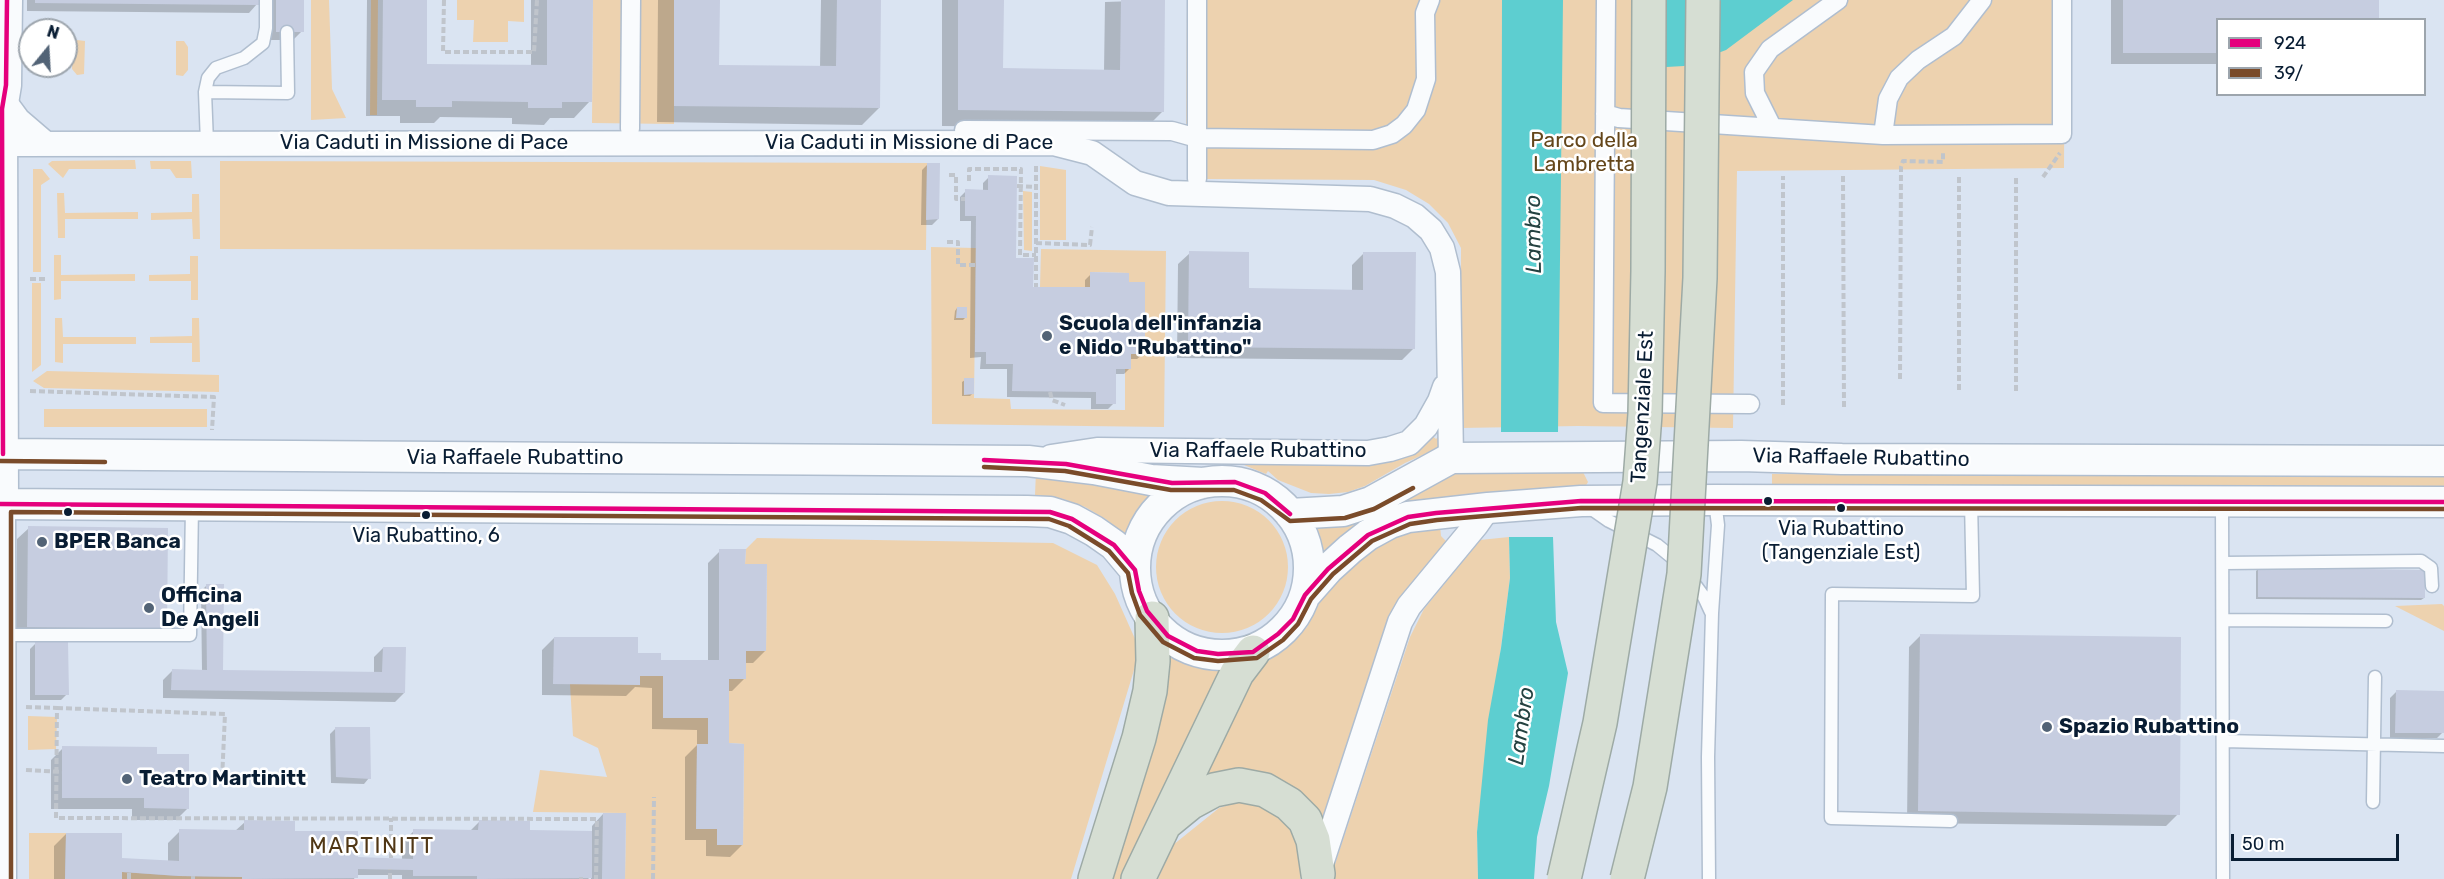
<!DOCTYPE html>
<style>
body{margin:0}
#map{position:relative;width:2444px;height:879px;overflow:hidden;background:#dae4f2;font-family:Rubik,sans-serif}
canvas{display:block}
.legend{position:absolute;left:2216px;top:18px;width:210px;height:78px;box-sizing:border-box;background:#fff;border:2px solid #9da5ad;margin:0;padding:8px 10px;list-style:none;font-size:18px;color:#091d33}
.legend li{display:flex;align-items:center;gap:12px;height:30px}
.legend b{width:30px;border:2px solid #9da5ad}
.north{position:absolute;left:18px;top:18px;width:60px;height:60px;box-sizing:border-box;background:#fff;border:2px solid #9da5ad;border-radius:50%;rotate:18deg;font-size:16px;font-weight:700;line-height:24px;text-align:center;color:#091d33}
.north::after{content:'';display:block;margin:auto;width:21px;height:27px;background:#526376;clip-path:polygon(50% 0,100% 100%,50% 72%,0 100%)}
.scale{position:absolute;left:2231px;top:834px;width:168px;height:27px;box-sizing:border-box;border:3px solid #091d33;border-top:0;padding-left:8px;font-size:18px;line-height:21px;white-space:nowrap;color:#091d33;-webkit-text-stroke:4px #fff;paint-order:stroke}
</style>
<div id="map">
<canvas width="2444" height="879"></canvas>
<ul class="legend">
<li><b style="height:8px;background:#e5007d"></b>924</li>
<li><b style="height:8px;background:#7a4b2a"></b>39/</li>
</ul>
<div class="north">N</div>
<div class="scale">50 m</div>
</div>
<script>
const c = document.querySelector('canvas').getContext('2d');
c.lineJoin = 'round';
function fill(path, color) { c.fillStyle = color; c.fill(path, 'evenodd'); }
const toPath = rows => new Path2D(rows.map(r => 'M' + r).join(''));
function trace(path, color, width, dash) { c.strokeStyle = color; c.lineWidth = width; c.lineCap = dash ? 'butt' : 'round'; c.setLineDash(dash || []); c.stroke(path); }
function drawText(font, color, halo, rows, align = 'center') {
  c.font = font + ' Rubik,sans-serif'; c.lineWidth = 5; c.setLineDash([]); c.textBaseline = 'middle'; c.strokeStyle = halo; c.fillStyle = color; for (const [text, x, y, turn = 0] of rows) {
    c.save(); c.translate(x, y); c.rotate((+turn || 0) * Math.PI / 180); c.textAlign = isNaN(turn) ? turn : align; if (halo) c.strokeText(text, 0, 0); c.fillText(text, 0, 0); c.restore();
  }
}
const green = toPath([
 [311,0,329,0,332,89,346,118,311,120],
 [371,0,378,0,377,115,370,115],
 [457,0,524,0,524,22,508,21,508,42,473,42,474,20,457,20],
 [593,0,674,0,674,124,592,123],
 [1187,0,2065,0,2064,168,1737,171,1733,428,1578,426,1460,428,1461,248,1448,223,1429,204,1406,190,1374,180,1206,179,1186,137],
 [77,40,85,41,84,74,77,75,72,69,73,46],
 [176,41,184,41,188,47,188,70,183,76,176,75],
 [135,160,136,169,69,169,63,178,48,164,52,161],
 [150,161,191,161,192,178,176,178,170,169,151,169],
 [220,161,927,163,926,250,220,249],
 [1040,166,1066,170,1066,240,1040,240],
 [33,169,42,169,50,179,41,185,41,272,33,272],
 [1023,191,1032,192,1032,251,1024,250],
 [57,193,64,193,65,213,138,212,138,219,65,219,65,238,58,238],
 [192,194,199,194,200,239,193,239,192,219,151,220,151,213,192,212],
 [931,247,976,248,974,398,1010,399,1011,409,1125,410,1125,369,1131,369,1131,354,1145,354,1145,282,1129,282,1129,273,1091,272,1090,287,1040,287,1041,249,1166,251,1164,427,932,424],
 [54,255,61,255,61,275,135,274,135,281,61,281,61,299,54,300],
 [190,256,198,256,198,300,191,300,191,281,149,281,149,275,190,274],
 [32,283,41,283,41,365,32,372],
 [55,318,62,318,63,337,136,337,136,344,63,344,63,363,55,362],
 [192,318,199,318,200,362,192,362,192,343,150,343,150,337,192,336],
 [47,371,219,375,219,392,44,388,33,381],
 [44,409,207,409,207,427,44,427],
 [1447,426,1440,447,1405,463,1365,486,1348,492,1329,494,1311,493,1278,480,1268,471,1266,474,1244,465,1244,462,1430,434,1436,439],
 [1459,471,1583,472,1588,482,1584,489,1405,507,1401,501],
 [1036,472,1149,495,1134,516,1125,536,1107,520,1085,507,1063,499,1035,495],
 [1772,474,2444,477,2444,488,1772,486],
 '1156 567a66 66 0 1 1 132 0a66 66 0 1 1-132 0Z',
 [1357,522,1361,523,1325,556,1317,526],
 [1440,526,1441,536,1451,546,1429,570,1323,836,1317,823,1198,786,1251,679,1257,671,1307,627,1323,596,1340,575,1364,553,1399,534],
 [1509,537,1510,578,1477,832,1478,879,1330,879,1410,637,1424,609,1480,540],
 [757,538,1053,543,1097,565,1115,594,1140,650,1071,879,625,879,626,813,533,812,540,770,607,777,598,748,573,736,570,684,640,676,663,676,663,718,708,718,708,744,697,744,696,829,717,829,718,845,743,845,744,744,729,743,729,679,746,679,746,651,766,651,767,565,745,564,746,549],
 [2442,604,2444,606,2444,631,2395,606],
 [1169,654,1194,665,1219,671,1141,832,1124,879,1113,879,1160,719],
 [28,716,57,717,56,749,28,750],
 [1238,802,1252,802,1268,807,1294,831,1303,861,1300,879,1158,879,1173,845,1219,808],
 [29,833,66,833,65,879,29,879],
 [122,872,179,876,242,877,242,879,122,879]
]);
const water = toPath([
 [1502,0,1563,0,1558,432,1501,432],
 [1631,0,1793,0,1726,50,1684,66,1631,69],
 [1509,537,1553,537,1556,622,1568,673,1549,786,1537,837,1534,879,1478,879,1477,832,1488,720,1501,648,1510,578]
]);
const shadow = toPath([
 [27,0,258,0,257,4,249,13,27,11],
 [267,0,302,0,302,31,293,40,267,40],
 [367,0,426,0,425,65,531,66,531,0,591,0,590,101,574,118,550,118,544,125,512,124,512,118,440,117,434,123,400,123,400,116,366,116],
 [658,0,718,0,717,66,820,68,821,0,880,0,879,108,862,125,657,122],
 [942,0,1002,0,1002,70,1104,71,1105,2,1164,0,1163,111,1146,128,942,126],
 [2111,0,2377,0,2218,20,2218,64,2111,64],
 [927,165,938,219,932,225,921,225,922,170],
 [989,177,1015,261,1031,288,1085,289,1085,280,1091,274,1128,283,1143,354,1137,359,1130,359,1130,368,1124,374,1114,374,1114,403,1108,409,1091,409,1091,398,1007,397,1007,369,980,369,981,357,970,358,971,221,960,221,960,197,966,191,983,191,983,183],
 [1190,253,1247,290,1352,291,1352,265,1364,253,1414,348,1402,360,1177,358,1178,264],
 [957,308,965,318,963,320,954,320,955,311],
 [965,380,973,393,970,396,962,396,962,382],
 [29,528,165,628,153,640,16,638,17,539],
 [720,551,744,566,765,651,753,663,745,663,744,679,732,691,728,691,728,745,742,845,730,857,706,856,706,840,685,840,685,757,697,745,697,730,652,729,652,688,635,687,626,696,542,695,542,650,554,638,637,654,659,661,708,661,708,563],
 [2258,569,2424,598,2421,600,2256,599,2256,571],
 [207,585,220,671,374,674,374,657,383,648,404,693,395,702,163,698,163,680,172,671,202,671,201,591],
 [1921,635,2178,814,2166,826,1907,823,1909,647],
 [36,643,67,694,61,700,30,700,30,649],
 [2396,692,2444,693,2443,732,2437,738,2390,738,2390,698],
 [336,728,369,778,364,784,331,783,330,734],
 [63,748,155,755,188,808,176,820,132,820,132,809,51,809,51,760],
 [603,814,624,879,591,879,591,876,588,879,402,879,402,875,356,875,354,879,54,879,54,846,66,834,121,860,168,862,168,843,180,831,235,831,245,822,294,832,356,858,402,860,402,842,414,831,470,831,479,822,528,832,592,832,592,826]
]);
const building = toPath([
 [35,0,259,0,259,5,35,3],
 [276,0,304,0,304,32,276,32],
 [383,0,427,0,427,64,547,65,547,0,593,0,592,102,562,102,562,108,528,108,528,102,452,101,452,107,416,107,416,100,382,100],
 [674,0,720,0,719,65,836,66,837,0,881,0,880,108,674,106],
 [958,0,1004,0,1003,68,1120,70,1121,0,1165,0,1164,112,958,110],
 [2123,0,2379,0,2379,20,2217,20,2217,53,2123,53],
 [927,163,940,163,939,219,926,220],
 [988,175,1017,176,1016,258,1034,258,1033,287,1090,287,1090,272,1129,273,1129,282,1145,282,1145,354,1131,354,1131,369,1116,369,1116,404,1096,404,1096,392,1012,391,1013,364,986,364,986,352,975,352,976,216,965,216,965,189,988,190],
 [1189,251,1249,252,1249,288,1363,290,1363,252,1416,252,1415,349,1188,347],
 [957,307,967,307,967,318,956,318],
 [964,378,974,378,974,394,964,395],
 [28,526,168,528,167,629,27,627],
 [719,549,746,549,745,564,767,564,766,651,746,651,746,679,729,679,729,743,744,744,743,845,717,845,717,829,696,829,697,744,708,744,708,718,663,718,663,676,640,676,640,685,553,684,554,637,638,637,638,653,661,653,661,660,719,660],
 [2258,567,2425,570,2425,598,2258,597],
 [206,584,224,584,223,670,382,672,383,647,406,647,405,693,171,690,172,669,207,670],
 [1920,634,2181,637,2180,815,1918,811],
 [35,642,68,642,69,695,35,695],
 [2396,690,2444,691,2444,733,2395,733],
 [335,727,370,727,371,779,336,777],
 [62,746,157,747,157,754,189,754,189,809,144,808,144,798,62,798],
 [603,813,626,813,625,879,602,879],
 [244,820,295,821,295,831,358,831,358,857,413,859,413,829,478,830,479,820,530,821,530,830,592,831,592,878,477,879,477,876,413,876,413,870,358,869,358,878,242,879,242,877,179,876,122,872,122,879,65,879,66,833,122,833,122,858,179,861,179,829,244,830]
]);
const path = toPath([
 [444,0,443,52,534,52,537,0],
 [1036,166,1036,287],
 [949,175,956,175,956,199,965,199],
 [1843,176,1844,408],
 [1959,177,1959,392],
 [2043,177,2060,153],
 [969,181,969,169,1021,169,1020,255,1036,255],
 [1017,186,1036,187],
 [947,242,958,242,958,265,976,265],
 [1036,243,1090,245,1092,227],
 [30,279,48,279],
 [1900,379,1901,167,1903,161,1943,162,1943,153],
 [30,391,214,397,212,430],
 [2016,391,2016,177],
 [1050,392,1052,400,1065,405],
 [1783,405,1783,176],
 [1825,530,1861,530],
 [26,707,57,708,56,818,597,819,596,879],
 [57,708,225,714,222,780],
 [26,770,62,772],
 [391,858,391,818],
 [193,876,193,879],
 [129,879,129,872],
 [390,879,390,869],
 [581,879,581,877],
 [653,879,654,797]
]);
const service = toPath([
 [205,92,288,93,287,32],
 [207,143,205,92,208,78,216,68,244,58,263,43,266,28,266,0],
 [2222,502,2223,879],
 [1589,507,1609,521,1657,545,1679,563,1704,597,1711,612],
 [2224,563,2421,561,2431,568,2432,586],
 [2223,620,2386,621],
 [3,635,190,635,192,506],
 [2223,741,2444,746],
 [2373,802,2375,677],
 [1951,821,1831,818,1832,594,1973,596,1971,501],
 [1709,879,1708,757,1712,613,1718,525,1715,501]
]);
const pedestrian = toPath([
 [1197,0,1197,179],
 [1606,0,1603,403,1750,404],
 [1605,114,1619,118,1883,135,2062,134,2062,0],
 [1772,127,1755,93,1754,72,1770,49,1838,0],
 [630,129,631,0],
 [964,130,1172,131,1197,138,1373,140,1392,134,1404,125,1416,110,1426,79,1425,13,1430,0],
 [1883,135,1888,99,1899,78,1918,60,1954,36,1982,0]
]);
const minor = toPath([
 [4,101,18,120,46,144],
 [0,144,1053,143,1092,153,1135,183,1169,193,1370,199,1395,206,1415,216,1431,230,1442,248,1448,272,1451,458],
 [1051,457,1097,450,1368,453,1390,449,1409,443,1426,426,1440,401,1445,387],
 [3,504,4,879],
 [1320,867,1400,622,1409,606,1476,525,1488,508]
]);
const tertiary = toPath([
 [0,454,1028,461,1094,469,1151,480,1203,483],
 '1135 568a87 87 0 1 1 174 0a87 87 0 1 1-174 0Z',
 [0,504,1027,511,1050,512,1072,519,1094,531,1114,545,1135,570],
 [3,504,2,109,6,85,7,0],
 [1290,514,1343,511,1371,502,1451,458,1741,456,1842,459,2444,461],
 [1305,595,1328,569,1350,549,1368,535,1390,523,1408,517,1488,508,1581,501,1715,500,2444,502]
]);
const motorway = toPath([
 [1168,821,1190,803,1214,790,1239,785,1265,790,1289,804,1305,820,1313,840,1318,874],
 [1095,879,1139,738,1150,691,1153,661,1152,618],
 [1138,879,1237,673,1253,652]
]);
const motorwayBridge = toPath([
 [1564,879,1600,723,1640,482,1645,414,1648,271,1649,0],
 [1627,879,1650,787,1684,574,1700,278,1703,0]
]);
const bus1 = toPath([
 [3,454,2,109,6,85,7,0],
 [984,460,1066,464,1172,483,1235,482,1265,493,1290,514],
 [0,504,1050,512,1072,519,1114,545,1135,570,1139,591,1147,611,1168,636,1197,651,1218,654,1253,652,1278,634,1293,619,1305,595,1328,569,1368,535,1408,517,1436,513,1581,501,2444,502]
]);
const bus2 = toPath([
 [0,461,105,462],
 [984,467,1065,471,1171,490,1234,490,1261,500,1290,521,1345,518,1374,509,1413,488],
 [11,879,11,512,1049,519,1069,526,1109,551,1128,573,1132,593,1140,615,1163,642,1194,658,1218,661,1257,658,1283,640,1298,624,1311,599,1333,574,1372,541,1410,524,1437,520,1581,508,2444,509]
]);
const markers = [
 [1047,336,6,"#526376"],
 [1768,501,5,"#091d33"],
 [1841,508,5,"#091d33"],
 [68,512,5,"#091d33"],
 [426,515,5,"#091d33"],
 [42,542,6,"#526376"],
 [149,608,6,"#526376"],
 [2047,727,6,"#526376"],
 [127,779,6,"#526376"]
];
const busNames = [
 ["Via Rubattino",1841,529],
 ["(Tangenziale Est)",1841,553],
 ["Via Rubattino, 6",426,536]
];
const parkNames = [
 ["Parco della",1584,141],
 ["Lambretta",1584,165]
];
const streetNames = [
 ["Via Caduti in Missione di Pace",424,143],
 ["Via Caduti in Missione di Pace",909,143],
 ["Tangenziale Est",1643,407,-87],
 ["Via Raffaele Rubattino",1258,451],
 ["Via Raffaele Rubattino",515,458],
 ["Via Raffaele Rubattino",1861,458,1]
];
const poiNames = [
 ["Scuola dell'infanzia",1059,324],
 ["e Nido \"Rubattino\"",1059,348],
 ["BPER Banca",54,542],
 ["Officina",161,596],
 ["De Angeli",161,620],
 ["Spazio Rubattino",2059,727],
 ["Teatro Martinitt",139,779]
];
const waterNames = [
 ["Lambro",1534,234,-91],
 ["Lambro",1522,726,-82]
];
const neighbourhoodNames = [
 ["MARTINITT",372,847]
];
fill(green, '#edd2af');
fill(water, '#5dced0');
fill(shadow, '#0003');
fill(building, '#c6cde0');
trace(service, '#b0becf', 15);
trace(pedestrian, '#b0becf', 21);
trace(minor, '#b0becf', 27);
trace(tertiary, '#b0becf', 33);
trace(motorway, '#9daaa5', 36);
trace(path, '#c0c5cc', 4, [6, 3]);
trace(service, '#f9fbfd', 12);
trace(pedestrian, '#f9fbfd', 18);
trace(minor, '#f9fbfd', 24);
trace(tertiary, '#f9fbfd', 30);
trace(motorway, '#d6ded3', 33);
trace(motorwayBridge, '#9daaa5', 36, []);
trace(motorwayBridge, '#d6ded3', 33);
trace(bus1, '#e5007d', 4.5);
trace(bus2, '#7a4b2a', 4.5);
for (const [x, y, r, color] of markers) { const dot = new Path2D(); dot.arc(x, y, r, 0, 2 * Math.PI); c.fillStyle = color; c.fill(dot); trace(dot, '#fff', 2); }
drawText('20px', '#091d33', '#fff', busNames);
drawText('21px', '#64461a', '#fff', parkNames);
drawText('21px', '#091d33', '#fff', streetNames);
drawText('bold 21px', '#091d33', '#fff', poiNames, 'left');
drawText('italic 22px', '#244241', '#fff', waterNames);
c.letterSpacing = '1.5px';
drawText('22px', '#503715', '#fff', neighbourhoodNames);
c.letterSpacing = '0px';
</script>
